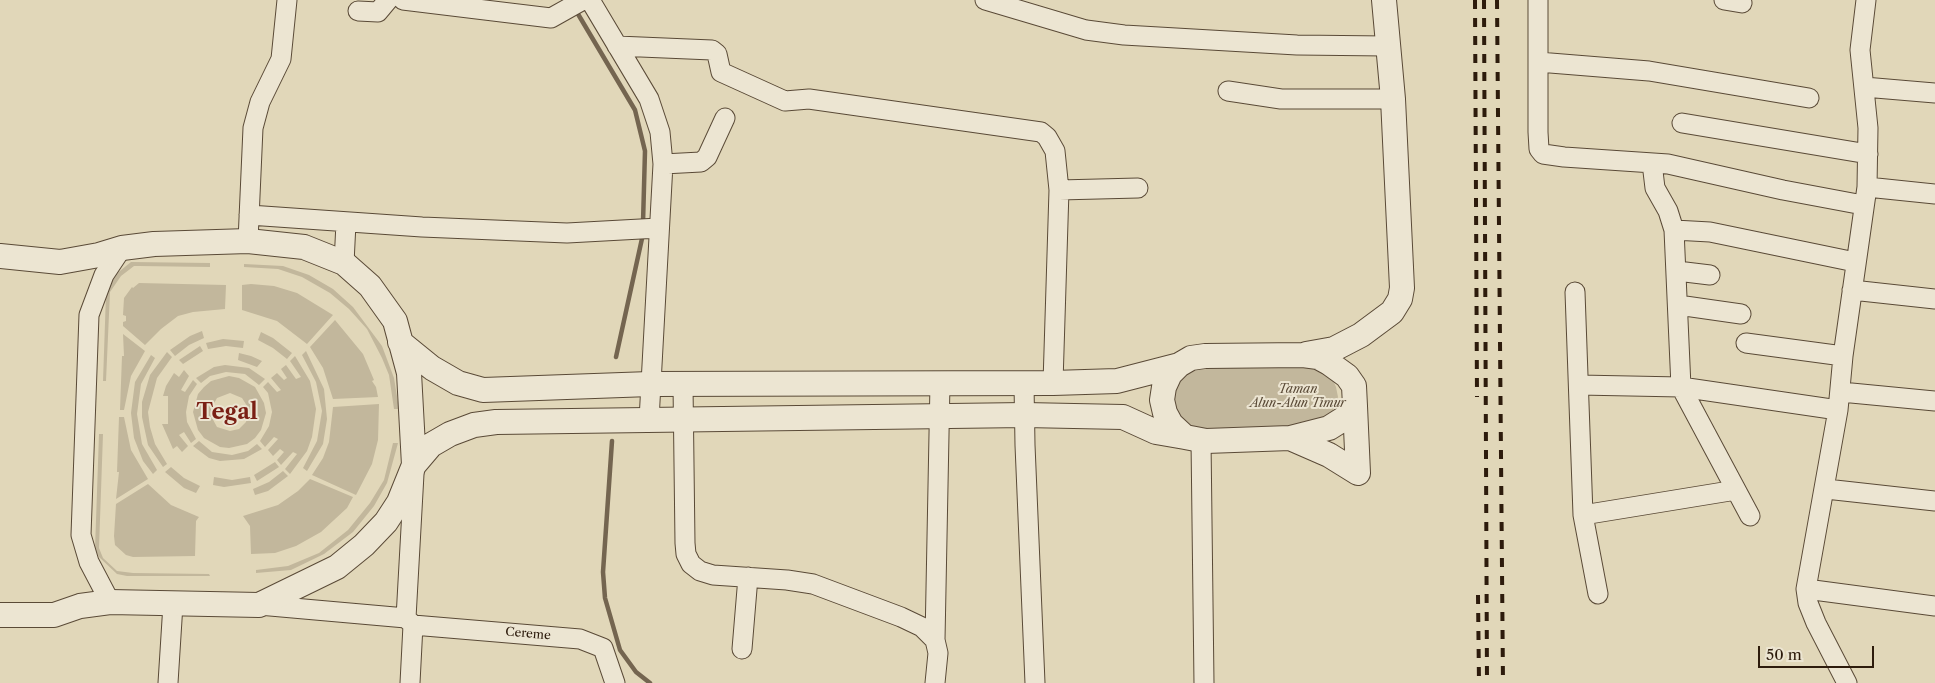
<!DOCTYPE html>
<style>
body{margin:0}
#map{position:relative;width:1935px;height:683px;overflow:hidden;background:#e1d7b9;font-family:"Libre Caslon Text",serif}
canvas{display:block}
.scale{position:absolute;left:1758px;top:646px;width:116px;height:22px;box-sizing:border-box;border:2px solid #2d1b0c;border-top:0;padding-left:6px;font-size:15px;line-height:18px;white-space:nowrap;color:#2d1b0c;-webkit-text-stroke:4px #ece5d2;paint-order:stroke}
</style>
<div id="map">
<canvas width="1935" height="683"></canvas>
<div class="scale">50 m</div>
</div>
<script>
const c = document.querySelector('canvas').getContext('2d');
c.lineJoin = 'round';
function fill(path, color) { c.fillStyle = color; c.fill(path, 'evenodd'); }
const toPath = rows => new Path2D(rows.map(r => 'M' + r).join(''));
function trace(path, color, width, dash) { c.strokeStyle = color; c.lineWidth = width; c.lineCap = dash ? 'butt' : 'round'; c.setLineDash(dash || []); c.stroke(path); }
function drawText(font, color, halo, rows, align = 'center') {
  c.font = font + ' "Libre Caslon Text",serif'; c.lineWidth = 4; c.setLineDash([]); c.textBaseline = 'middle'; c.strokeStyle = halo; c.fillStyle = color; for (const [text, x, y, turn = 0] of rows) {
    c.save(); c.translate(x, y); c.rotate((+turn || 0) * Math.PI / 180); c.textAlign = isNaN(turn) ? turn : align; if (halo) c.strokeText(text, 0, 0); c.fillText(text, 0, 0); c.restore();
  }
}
const green = toPath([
 [131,262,210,263,210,267,139,266,134,266,121,276,110,292,106,381,103,381,106,294,115,275],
 [244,264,283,266,309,275,333,289,353,307,382,346,394,378,399,409,394,409,389,375,382,358,367,329,349,309,330,293,302,277,278,269,244,267],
 [139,283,226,285,225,309,193,312,178,316,161,329,145,345,123,326,123,322,126,321,126,316,123,315,124,298,132,287,133,288],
 [251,284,274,286,297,293,333,315,307,344,277,321,242,310,242,285],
 [335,320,363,354,374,380,372,381,376,387,378,397,333,399,323,368,310,347],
 [202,331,204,338,189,345,175,356,170,350,190,336],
 [261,332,273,338,292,353,287,359,273,348,258,340],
 [123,334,145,351,131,376,124,410,120,410,122,356,124,356],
 [223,339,244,341,243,348,226,346,208,349,206,343],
 [200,346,203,351,183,364,179,360],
 [306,351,324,389,327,419,323,444,307,471,303,468,317,441,322,411,316,382,302,355],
 [167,352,172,357,157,378,148,412,150,427,155,444,167,464,163,467,148,445,142,417,142,402,150,375],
 [239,353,251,356,262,361,257,367,238,360],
 [151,355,155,358,141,384,137,414,142,444,157,470,153,474,143,461,134,438,131,413,135,382],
 [295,356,310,381,316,409,312,437,307,451,290,474,285,469,297,454,293,452,281,465,277,460,284,452,280,449,273,456,268,450,278,439,274,437,265,447,260,441,269,426,272,412,268,393,263,387,268,382,277,392,281,390,271,378,277,373,284,380,287,378,281,369,286,365,296,379,301,377,290,361],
 [225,365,249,368,265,379,259,385,245,374,226,372,210,376,201,383,196,378,214,367],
 [1305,366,1315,367,1332,378,1336,387,1338,397,1331,416,1315,427,1201,430,1191,428,1176,416,1172,389,1183,374,1201,367],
 [184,370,189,376,181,390,185,392,193,380,197,384,189,396,186,412,187,422,196,439,191,443,184,432,179,435,188,446,182,452,177,446,173,449,162,424,168,424,168,396,163,396,166,386,174,373,179,377],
 [229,376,239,378,255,387,264,403,266,413,261,430,255,438,247,444,229,448,220,447,204,438,198,430,193,412,198,394,204,387,211,381],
 [230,393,242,398,249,409,246,422,239,429,230,431,217,427,211,416,211,409,217,398],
 [379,404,378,440,372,464,356,495,312,475,323,458,329,442,333,407],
 [119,417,124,417,131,450,148,479,116,499,119,472,117,472],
 [99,434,103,434,99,548,103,558,117,571,133,573,209,574,210,576,127,576,117,574,99,557,95,549],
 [199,441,212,452,232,455,248,451,257,444,262,449,244,459,220,461,209,458,193,446],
 [393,443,398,443,387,483,374,506,353,532,324,554,291,570,256,573,256,570,288,566,319,553,348,530,370,503,384,480],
 [275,462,279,467,257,481,254,475],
 [171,467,184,478,200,486,196,493,184,488,165,472],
 [283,471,288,476,268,491,255,495,253,489,269,482],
 [214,477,232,480,250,477,251,483,224,487,213,485],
 [310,479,353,497,347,508,321,532,296,546,275,553,251,554,250,526,243,516,278,505,298,491],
 [148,484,171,505,199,517,196,521,195,556,133,557,126,555,115,545,114,536,116,504]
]);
const stream = toPath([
 [575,9,635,110,645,151,643,223],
 [616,357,643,234],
 [612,441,603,572,605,598,620,650,636,672,650,683]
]);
const minor = toPath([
 [403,0,551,18,583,0],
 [590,0,649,99,660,132,663,164,649,420],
 [985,0,1086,30,1124,35,1297,45,1386,46],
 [1538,0,1538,132,1539,149,1543,154,1564,157,1668,164,1783,190,1863,205],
 [1724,0,1742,3],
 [358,11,378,12,388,0],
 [617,46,712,50,717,54,721,72,785,101,809,99,1041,132,1047,137,1055,151,1059,190,1053,383],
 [1538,62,1649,71,1809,98],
 [1864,87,1935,93],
 [1228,91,1281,99,1393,99],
 [1682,123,1868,154],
 [1652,163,1655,188,1668,211,1674,230,1681,387,1750,516],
 [663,164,701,162,707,157,725,118],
 [1867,187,1935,194],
 [1059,190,1138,188],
 [249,215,422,227,567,233,659,228],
 [1674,230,1710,232,1855,262],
 [248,241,253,128,260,102,281,59,287,0],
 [344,263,346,223],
 [1677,271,1710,275],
 [1852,290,1935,299],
 [1575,292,1583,515,1598,594],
 [1678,305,1741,314],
 [1746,343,1843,356],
 [1024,384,1025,445,1035,683],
 [683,385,685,543,686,554,691,564,700,571,713,575,787,580,813,584,901,617,922,627,935,640,938,653,935,683],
 [1579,385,1681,387,1838,410],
 [1841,392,1935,401],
 [1201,440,1204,683],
 [1826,489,1935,501],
 [1583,515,1736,490],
 [1806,589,1935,606],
 [110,602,89,562,81,535,89,315,104,275,122,248],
 [259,605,406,618,413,625],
 [406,618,414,474],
 [413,625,580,639,603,648,615,683],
 [935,640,940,383],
 [742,649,748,577],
 [168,683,173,604],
 [410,683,413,625],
 [1847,683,1816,623,1808,603,1806,589,1838,410,1843,356,1867,187,1868,128,1860,50,1866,0]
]);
const tertiary = toPath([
 [0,256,60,262,99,255,122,248,154,244,248,241,304,247,344,263,370,286,395,321,409,373,414,465],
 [400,342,432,368,458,383,483,390,650,384,1053,383,1117,381,1179,365],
 [1306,354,1334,349,1361,335,1392,312,1400,299,1402,288,1393,99,1384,0],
 [1303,355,1318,357,1329,363,1347,376,1354,386,1355,406,1348,416,1329,428,1290,438,1206,441,1185,437,1171,424,1165,413,1162,400,1164,387,1170,374,1179,365,1191,358,1205,356,1303,355],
 [1355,406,1358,473],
 [1290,438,1329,455,1358,473],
 [0,615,54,615,80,606,110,602,259,605,337,567,364,545,386,522,399,502,414,465,431,445,450,434,474,425,496,422,1025,415,1123,417,1156,432,1185,437]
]);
const rail = toPath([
 [1475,0,1477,397],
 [1484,0,1487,683],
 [1497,0,1503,683],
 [1478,595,1479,683]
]);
const parkNames = [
 ["Taman",1298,390],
 ["Alun-Alun Timur",1298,404]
];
const streetNames = [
 ["Cereme",528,634,5]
];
const townNames = [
 ["Tegal",227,413]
];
fill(green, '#c2b79c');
trace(stream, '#746550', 4.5);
trace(minor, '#5a4a37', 21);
trace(tertiary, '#5a4a37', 26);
trace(minor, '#ece5d2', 19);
trace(tertiary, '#ece5d2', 24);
trace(rail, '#2d1b0c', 4, [9, 9]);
drawText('italic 12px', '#5a4a37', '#ece5d2', parkNames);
drawText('12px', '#2d1b0c', '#ece5d2', streetNames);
drawText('bold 22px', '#7a1f14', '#ece5d2', townNames);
</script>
